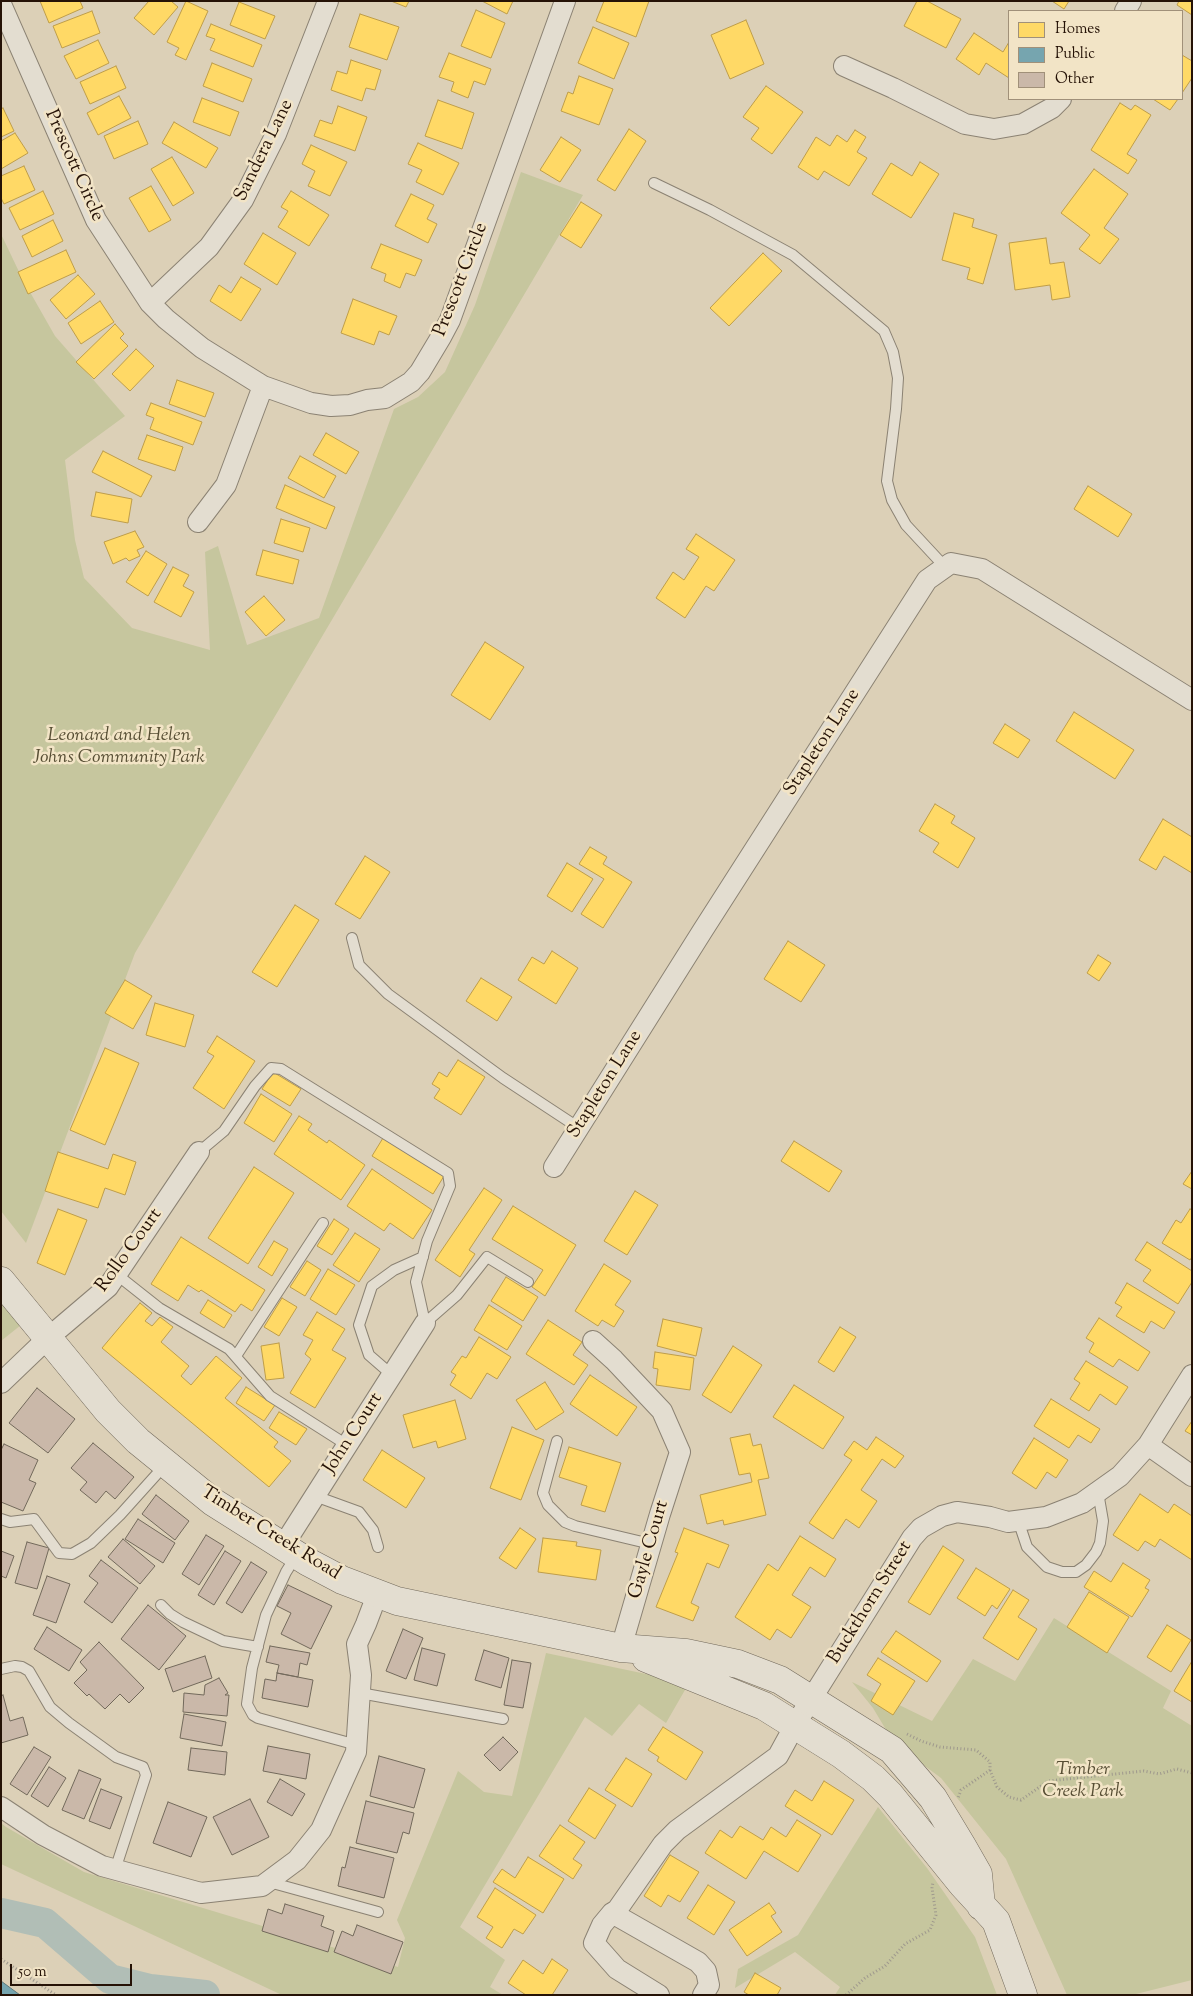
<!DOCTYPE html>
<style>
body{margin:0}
#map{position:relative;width:1193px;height:1996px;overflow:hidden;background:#dcd0b7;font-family:"Sorts Mill Goudy",serif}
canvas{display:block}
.frame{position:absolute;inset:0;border:2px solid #251206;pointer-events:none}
.legend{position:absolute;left:1008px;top:10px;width:175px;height:90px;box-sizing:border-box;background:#f2e4c6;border:1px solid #a09079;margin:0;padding:6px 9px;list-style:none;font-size:15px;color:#251206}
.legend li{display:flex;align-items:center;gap:10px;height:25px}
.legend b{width:25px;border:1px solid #a09079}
.scale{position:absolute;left:10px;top:1964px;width:122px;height:22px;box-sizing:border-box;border:2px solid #251206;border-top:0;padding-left:6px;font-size:15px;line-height:18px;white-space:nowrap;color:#251206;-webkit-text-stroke:4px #f2e4c6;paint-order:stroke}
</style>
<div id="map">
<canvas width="1193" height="1996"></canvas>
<div class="frame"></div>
<ul class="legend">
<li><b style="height:14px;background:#ffd966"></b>Homes</li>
<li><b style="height:14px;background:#76a5af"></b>Public</li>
<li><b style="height:14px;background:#cab8a9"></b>Other</li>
</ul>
<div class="scale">50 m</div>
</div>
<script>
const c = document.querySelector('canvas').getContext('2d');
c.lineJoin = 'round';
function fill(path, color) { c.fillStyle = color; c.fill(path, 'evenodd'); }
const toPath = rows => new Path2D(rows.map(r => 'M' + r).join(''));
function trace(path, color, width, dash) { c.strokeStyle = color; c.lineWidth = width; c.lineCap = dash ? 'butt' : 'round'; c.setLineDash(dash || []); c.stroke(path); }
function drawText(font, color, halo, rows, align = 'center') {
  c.font = font + ' "Sorts Mill Goudy",serif'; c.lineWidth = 5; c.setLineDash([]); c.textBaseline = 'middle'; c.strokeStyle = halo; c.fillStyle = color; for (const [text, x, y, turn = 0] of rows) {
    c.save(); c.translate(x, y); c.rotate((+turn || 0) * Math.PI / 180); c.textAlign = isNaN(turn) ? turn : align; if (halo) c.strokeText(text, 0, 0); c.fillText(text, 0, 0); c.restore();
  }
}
const green = toPath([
 [521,172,583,195,135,953,26,1243,1,1211,1,234,22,278,55,336,125,416,65,460,75,540,84,578,132,628,210,650,205,552,218,546,247,645,319,618,394,409,418,397,445,372,475,305],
 [1,1293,26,1321,1,1341],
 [1054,1618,1171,1691,1163,1708,1192,1726,1192,1980,1132,1995,1067,1995,1006,1859,941,1778,894,1743,873,1708,852,1682,932,1721,973,1659,1015,1681],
 [546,1653,689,1683,666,1723,639,1704,612,1736,585,1717,460,1927,505,1960,490,1987,503,1995,282,1995,1,1864,1,1823,6,1827,84,1872,398,1967,405,1938,397,1920,458,1771,484,1792,512,1796],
 [878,1807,927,1868,975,1937,997,1995,835,1995,840,1987,795,1952,735,1988,738,1969,798,1935]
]);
const homes = toPath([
 [40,1,80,1,83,8,49,23,40,1],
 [149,1,171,1,178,7,154,35,134,18,149,1],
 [186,1,208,11,186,60,175,55,179,48,167,42,186,1],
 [391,1,409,1,406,7,391,1],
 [482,1,513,1,507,14,482,1],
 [604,1,649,1,636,37,596,21,604,1],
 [917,1,927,1,961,19,946,48,904,26,917,1],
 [1052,1,1069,1,1064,9,1052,1],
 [1179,1,1192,1,1192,15,1177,5,1179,1],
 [239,2,275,16,265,39,230,25,239,2],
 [476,10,505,23,491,58,461,46,476,10],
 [92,11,100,33,62,48,53,26,92,11],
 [360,14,399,27,387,60,349,47,360,14],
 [746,20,764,64,730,79,711,35,746,20],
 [211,24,262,45,253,67,210,50,215,39,206,36,211,24],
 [593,27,629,43,614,79,578,63,593,27],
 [974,33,1003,52,1009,42,1009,78,986,63,979,75,956,59,974,33],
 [98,40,109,63,76,79,64,56,98,40],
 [449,53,491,69,485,85,474,81,468,98,451,91,454,82,439,77,449,53],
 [1182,55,1192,61,1192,78,1182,93,1182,55],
 [351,60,381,70,375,90,366,88,362,101,331,90,337,71,347,74,351,60],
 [212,63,252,79,243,102,203,86,212,63],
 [116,66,126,88,90,104,80,82,116,66],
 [579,76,613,89,599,125,561,111,568,92,573,94,579,76],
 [766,86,803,112,772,154,751,139,759,128,743,117,766,86],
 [119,96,131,118,98,135,87,113,119,96],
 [202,98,239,112,230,136,193,122,202,98],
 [1153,99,1178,99,1170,110,1153,99],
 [438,100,474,113,462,149,425,136,438,100],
 [1120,103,1131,110,1135,105,1151,115,1127,154,1137,160,1128,174,1091,150,1120,103],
 [338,106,367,117,355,151,314,136,320,120,332,124,338,106],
 [3,108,14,131,1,137,1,109,3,108],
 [138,121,148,144,114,159,104,136,138,121],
 [174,122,218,148,206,168,162,143,174,122],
 [629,129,646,141,615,191,597,180,629,129],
 [855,130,866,137,857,152,867,158,849,186,824,171,818,180,798,167,816,137,830,146,837,135,847,142,855,130],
 [15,133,28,153,1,169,1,141,15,133],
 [561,137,581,150,560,182,540,170,561,137],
 [418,143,459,163,443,195,416,182,422,170,408,164,418,143],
 [311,145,347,162,330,196,308,186,315,171,302,164,311,145],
 [172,157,194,193,173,206,151,169,172,157],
 [920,162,939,174,911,218,872,194,891,163,912,176,920,162],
 [24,166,35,190,4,204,1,198,1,176,24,166],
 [1094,169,1128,194,1104,228,1119,239,1100,264,1079,249,1090,235,1061,213,1094,169],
 [151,186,171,220,149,232,129,198,151,186],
 [43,191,54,214,20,230,9,208,43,191],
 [291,191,329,215,309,246,278,227,288,211,281,207,291,191],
 [411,194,434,205,427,219,437,224,428,243,395,226,411,194],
 [581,202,602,215,581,248,560,235,581,202],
 [954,213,974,219,972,227,997,235,983,284,967,279,970,268,942,260,954,213],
 [53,220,63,241,32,257,22,236,53,220],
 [263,233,296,253,277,285,244,264,263,233],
 [1046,238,1050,264,1064,262,1070,297,1052,300,1050,285,1015,290,1009,243,1046,238],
 [381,244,422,260,415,276,406,273,400,288,384,281,386,274,371,268,381,244],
 [66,250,76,272,28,294,18,272,66,250],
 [763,253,782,271,729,326,710,308,763,253],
 [78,275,95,294,66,319,50,300,78,275],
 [241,277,261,289,241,321,210,301,219,285,231,293,241,277],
 [353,299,397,316,389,335,379,331,374,345,341,333,353,299],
 [100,301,114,322,81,344,68,323,100,301],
 [115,324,124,334,120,338,128,346,94,379,76,362,115,324],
 [136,349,154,366,130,391,112,374,136,349],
 [177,380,214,393,205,417,169,404,177,380],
 [151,403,202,422,193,445,150,429,154,418,146,415,151,403],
 [326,433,359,452,346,474,313,455,326,433],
 [147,435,183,447,175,471,138,459,147,435],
 [103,451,152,476,141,497,92,472,103,451],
 [300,456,336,476,324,498,288,478,300,456],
 [285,485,335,507,326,529,276,508,285,485],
 [1088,486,1132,514,1118,537,1074,509,1088,486],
 [96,492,132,499,128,523,91,516,96,492],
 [281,519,310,528,303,552,274,543,281,519],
 [135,531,144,547,137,550,140,556,129,561,126,558,113,564,104,542,135,531],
 [696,534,735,560,714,591,706,586,685,618,656,598,673,572,684,580,699,557,686,549,696,534],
 [263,550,299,560,293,584,256,575,263,550],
 [146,551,167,564,148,596,126,582,146,551],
 [173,567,189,575,183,586,194,592,181,617,154,602,173,567],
 [264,596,285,620,266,636,245,612,264,596],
 [485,642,524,667,490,720,451,695,485,642],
 [1074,712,1134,750,1115,779,1056,741,1074,712],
 [1005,724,1030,740,1018,758,993,743,1005,724],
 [935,804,955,816,951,823,975,838,958,868,933,852,939,843,919,831,935,804],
 [1163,819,1192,837,1192,873,1164,856,1156,870,1139,860,1163,819],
 [590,847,607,857,603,864,632,882,603,928,581,914,604,879,579,864,590,847],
 [365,856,390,872,360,919,335,904,365,856],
 [567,863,593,879,572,912,547,896,567,863],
 [295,905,319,920,277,987,252,972,295,905],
 [788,941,825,965,801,1002,764,979,788,941],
 [552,951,578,968,556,1004,518,980,532,957,544,964,552,951],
 [1098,955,1111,963,1099,981,1087,973,1098,955],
 [481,978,512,997,497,1021,466,1001,481,978],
 [125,980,152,996,133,1029,105,1013,125,980],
 [155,1003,194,1015,185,1047,146,1035,155,1003],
 [217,1036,255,1061,224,1109,193,1088,214,1056,207,1052,217,1036],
 [105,1048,139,1063,105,1145,70,1130,105,1048],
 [458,1060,485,1077,461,1115,434,1098,440,1089,432,1084,439,1072,447,1077,458,1060],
 [273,1072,301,1089,290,1106,262,1089,273,1072],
 [261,1094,292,1114,274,1142,244,1123,261,1094],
 [299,1116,312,1124,308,1130,327,1143,329,1140,365,1165,341,1200,274,1154,299,1116],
 [383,1138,444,1176,433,1194,372,1156,383,1138],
 [794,1141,842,1171,829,1192,781,1161,794,1141],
 [58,1152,108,1169,113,1154,136,1162,125,1195,105,1188,98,1208,45,1191,58,1152],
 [254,1167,294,1193,248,1264,208,1238,254,1167],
 [372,1169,432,1210,413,1239,390,1223,384,1231,347,1206,372,1169],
 [1192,1171,1192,1189,1183,1184,1192,1171],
 [484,1188,502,1200,469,1250,475,1254,460,1277,435,1260,484,1188],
 [635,1191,658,1205,627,1255,604,1241,635,1191],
 [513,1206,576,1245,545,1296,532,1287,543,1270,492,1239,513,1206],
 [58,1209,87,1220,65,1275,37,1263,58,1209],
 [1190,1209,1192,1210,1192,1257,1190,1260,1162,1243,1176,1220,1181,1223,1190,1209],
 [334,1219,349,1229,332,1255,317,1246,334,1219],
 [355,1233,380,1249,359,1282,333,1265,355,1233],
 [181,1237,265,1290,252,1311,241,1304,235,1312,201,1290,199,1292,188,1285,178,1301,151,1284,181,1237],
 [274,1241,288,1249,272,1276,258,1267,274,1241],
 [1147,1242,1192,1271,1192,1282,1178,1304,1143,1281,1151,1270,1135,1260,1147,1242],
 [307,1261,321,1270,305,1296,290,1287,307,1261],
 [604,1264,631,1281,615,1305,624,1311,614,1327,602,1320,598,1326,575,1311,604,1264],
 [328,1269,355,1285,336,1315,310,1299,328,1269],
 [506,1277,538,1297,523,1321,491,1301,506,1277],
 [1127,1283,1175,1312,1164,1329,1151,1321,1144,1333,1116,1316,1122,1307,1115,1303,1127,1283],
 [282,1298,297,1307,279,1336,264,1327,282,1298],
 [208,1300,232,1315,224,1328,200,1313,208,1300],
 [140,1303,152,1313,145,1321,152,1326,160,1317,173,1327,161,1342,189,1366,181,1376,191,1385,216,1356,242,1378,225,1398,278,1442,274,1447,291,1461,269,1487,102,1348,140,1303],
 [489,1305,522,1326,507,1350,474,1330,489,1305],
 [317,1312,345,1329,332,1350,346,1358,315,1408,290,1393,311,1359,305,1354,313,1340,303,1335,317,1312],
 [1099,1318,1150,1352,1138,1371,1119,1359,1113,1367,1089,1352,1094,1343,1086,1338,1099,1318],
 [663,1319,702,1328,696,1356,657,1346,663,1319],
 [548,1320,582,1342,573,1355,588,1365,574,1385,526,1354,548,1320],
 [840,1327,856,1337,834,1372,818,1362,840,1327],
 [479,1337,511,1357,497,1379,487,1373,471,1399,450,1385,456,1375,451,1372,462,1356,466,1358,479,1337],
 [279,1343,284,1378,266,1380,261,1346,279,1343],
 [733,1346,762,1365,731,1413,702,1395,733,1346],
 [655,1352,694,1358,690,1390,656,1385,658,1369,653,1368,655,1352],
 [1086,1361,1128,1387,1116,1405,1100,1394,1089,1411,1070,1399,1080,1383,1074,1379,1086,1361],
 [590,1375,637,1407,617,1436,570,1404,590,1375],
 [545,1382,564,1412,536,1430,516,1400,545,1382],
 [794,1385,844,1417,823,1449,773,1417,794,1385],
 [246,1387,275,1405,264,1421,236,1403,246,1387],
 [1051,1399,1100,1429,1091,1443,1078,1435,1069,1448,1034,1426,1051,1399],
 [455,1400,466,1439,438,1448,436,1441,413,1448,403,1415,455,1400],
 [279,1412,307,1429,296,1445,269,1428,279,1412],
 [1192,1421,1192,1435,1185,1431,1192,1421],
 [512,1427,544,1440,521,1500,490,1488,512,1427],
 [750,1434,753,1446,761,1444,769,1478,758,1480,766,1515,724,1525,723,1520,707,1524,700,1495,752,1482,750,1473,739,1475,730,1438,750,1434],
 [876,1437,904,1456,895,1468,882,1459,861,1490,877,1501,859,1528,846,1519,833,1539,809,1523,852,1460,844,1455,854,1441,867,1450,876,1437],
 [1034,1438,1068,1460,1056,1478,1047,1472,1036,1489,1012,1473,1034,1438],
 [569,1447,621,1463,605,1512,581,1505,587,1486,559,1477,569,1447],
 [382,1450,425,1478,406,1508,363,1480,382,1450],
 [1140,1494,1168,1513,1174,1504,1192,1516,1192,1560,1160,1539,1155,1547,1145,1541,1138,1551,1113,1535,1140,1494],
 [520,1528,536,1539,516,1569,499,1558,520,1528],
 [684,1528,729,1545,719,1568,707,1563,691,1603,699,1607,693,1621,656,1607,678,1553,675,1552,684,1528],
 [800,1536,836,1559,825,1577,810,1567,792,1595,811,1607,791,1638,777,1629,770,1640,735,1617,768,1564,778,1571,800,1536],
 [543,1538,577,1542,576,1546,601,1550,596,1580,538,1572,543,1538],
 [943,1546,964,1560,930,1615,908,1602,943,1546],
 [1123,1563,1150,1580,1145,1588,1149,1590,1132,1617,1084,1587,1094,1571,1111,1582,1123,1563],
 [976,1568,1010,1589,997,1609,992,1605,985,1616,957,1598,976,1568],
 [1013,1590,1029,1600,1018,1617,1037,1629,1018,1660,983,1638,1013,1590],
 [1089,1592,1129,1617,1107,1653,1067,1627,1089,1592],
 [1167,1625,1191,1640,1171,1672,1147,1657,1167,1625],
 [896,1631,941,1661,927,1682,881,1652,896,1631],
 [878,1658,915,1681,893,1715,871,1701,881,1684,867,1675,878,1658],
 [1192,1661,1192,1702,1174,1691,1192,1661],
 [663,1727,703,1752,686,1780,657,1761,659,1757,648,1750,663,1727],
 [626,1758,652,1774,632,1807,605,1790,626,1758],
 [824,1781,854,1800,832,1835,785,1806,795,1790,812,1801,824,1781],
 [589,1788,616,1805,595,1839,568,1821,589,1788],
 [797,1820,821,1835,798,1872,764,1851,746,1879,705,1853,720,1830,732,1838,740,1826,763,1840,771,1827,786,1837,797,1820],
 [560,1825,585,1842,573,1859,582,1865,573,1879,539,1856,560,1825],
 [670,1855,699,1872,680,1902,668,1895,661,1907,644,1896,670,1855],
 [528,1857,564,1879,543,1913,493,1882,502,1869,515,1878,528,1857],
 [708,1885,735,1902,714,1935,687,1918,708,1885],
 [495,1888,536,1915,523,1934,514,1929,502,1948,486,1938,493,1927,477,1917,495,1888],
 [769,1903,776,1913,771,1916,782,1932,747,1956,729,1930,769,1903],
 [552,1959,568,1970,552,1995,526,1995,508,1983,523,1960,543,1974,552,1959],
 [755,1973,781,1988,777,1995,749,1995,744,1992,755,1973]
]);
const public = toPath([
 [1,1981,20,1995,1,1995,1,1981]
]);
const river = toPath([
 [1,1913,45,1923,110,1979,150,1989,205,1995]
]);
const building = toPath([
 [37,1388,75,1419,48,1453,9,1423,37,1388],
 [93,1443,134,1477,115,1499,106,1491,96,1503,80,1490,87,1482,71,1468,93,1443],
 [4,1444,38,1460,29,1480,36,1483,23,1511,1,1502,1,1450,4,1444],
 [156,1495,189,1521,175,1540,142,1514,156,1495],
 [138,1519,175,1543,163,1563,125,1539,138,1519],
 [206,1535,224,1546,199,1585,182,1574,206,1535],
 [123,1539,155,1566,140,1584,108,1557,123,1539],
 [27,1542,49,1548,37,1589,15,1583,27,1542],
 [1,1551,14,1556,6,1578,1,1576,1,1551],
 [225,1551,241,1561,214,1605,198,1595,225,1551],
 [101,1560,138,1588,112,1623,84,1602,98,1583,89,1576,101,1560],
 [251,1562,267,1572,242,1613,226,1603,251,1562],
 [47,1576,70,1584,56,1623,33,1615,47,1576],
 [288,1585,332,1606,311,1649,281,1634,291,1613,277,1606,288,1585],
 [148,1605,186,1636,159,1670,121,1639,148,1605],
 [47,1627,82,1650,69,1671,34,1649,47,1627],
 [403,1629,423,1638,406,1679,386,1671,403,1629],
 [99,1642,144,1688,129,1703,120,1694,105,1709,89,1694,87,1696,74,1683,87,1670,80,1662,99,1642],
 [270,1646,310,1653,307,1665,300,1663,298,1677,277,1673,279,1665,266,1662,270,1646],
 [422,1648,445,1654,437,1686,414,1680,422,1648],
 [484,1650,509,1658,501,1688,475,1680,484,1650],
 [205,1656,212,1678,173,1692,165,1669,205,1656],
 [512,1660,531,1663,523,1708,504,1705,512,1660],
 [277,1673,313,1680,308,1707,262,1698,265,1679,276,1681,277,1673],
 [219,1678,228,1693,225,1695,229,1695,227,1716,183,1712,184,1693,204,1695,205,1685,219,1678],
 [3,1695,10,1721,23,1717,28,1735,1,1743,1,1696,3,1695],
 [184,1714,226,1722,222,1746,180,1738,184,1714],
 [503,1737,518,1752,500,1771,484,1755,503,1737],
 [268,1746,310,1754,306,1779,263,1771,268,1746],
 [34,1747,51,1757,27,1795,10,1784,34,1747],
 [191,1748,227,1752,225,1775,188,1770,191,1748],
 [379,1756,425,1769,414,1808,370,1796,379,1756],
 [49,1767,66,1778,48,1807,31,1796,49,1767],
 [79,1770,101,1779,84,1819,62,1810,79,1770],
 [280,1779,305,1794,292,1816,267,1802,280,1779],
 [101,1789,122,1797,110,1829,89,1821,101,1789],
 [250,1799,269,1837,232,1855,213,1817,250,1799],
 [366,1801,414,1813,409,1834,403,1832,397,1853,356,1843,366,1801],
 [168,1802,207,1817,191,1857,153,1843,168,1802],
 [350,1847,394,1858,384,1898,338,1886,342,1867,345,1868,350,1847],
 [285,1904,324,1916,321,1926,334,1931,328,1952,262,1931,268,1909,282,1914,285,1904],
 [357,1925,403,1942,391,1974,334,1952,342,1931,353,1936,357,1925]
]);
const path = toPath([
 [907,1734,921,1741,940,1747,976,1750,990,1762,990,1770,961,1790,958,1798],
 [990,1770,997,1787,1009,1797,1021,1800,1048,1781,1144,1771,1159,1774,1177,1769,1192,1773],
 [1,1959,56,1995],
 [846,1995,865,1978,885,1966,905,1944,930,1930,936,1915,932,1888,933,1882]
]);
const lane = toPath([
 [654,183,710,210,793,255,884,331,893,352,898,378,896,409,887,481,892,500,906,525,945,567],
 [352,938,359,965,388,994,503,1078,579,1128],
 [199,1152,224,1131,255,1086,271,1068,281,1069,448,1173,450,1186,427,1241,416,1282,425,1323,457,1295,487,1257,528,1282],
 [116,1274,159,1308,229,1349,270,1396,347,1445],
 [236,1356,323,1223],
 [392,1375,369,1355,359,1325,372,1286,394,1270,423,1257],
 [557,1441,543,1493,548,1505,565,1522,575,1526,651,1544],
 [315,1496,359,1512,373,1530,378,1547],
 [1,1519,10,1522,34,1519,59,1553,72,1554,91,1543,120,1515,165,1465],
 [1018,1520,1027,1547,1047,1567,1062,1572,1076,1572,1086,1565,1096,1552,1100,1543,1103,1521,1098,1492],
 [296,1556,286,1572,266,1615,252,1668,247,1704,253,1715,258,1718,357,1745],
 [161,1605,170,1614,183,1622,223,1641,258,1647],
 [1,1669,15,1666,22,1667,29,1671,50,1707,69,1723,116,1757,143,1767,146,1775,115,1870],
 [360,1693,503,1719],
 [269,1882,378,1912]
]);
const street = toPath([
 [1,4,96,220,150,303,166,319,202,348,263,386,311,403,331,406,350,405,367,400,385,398,411,382,420,372,441,337,450,320,565,1],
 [1125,11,1131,1],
 [844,66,893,88,965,124,994,129,1023,124,1052,108,1061,99],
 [150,303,209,247,243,200,276,134,328,1],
 [198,522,226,485,263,386],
 [554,1167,703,930,927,580,951,563,982,569,1192,700],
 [593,1341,614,1360,662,1411,680,1452,660,1514,621,1648],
 [1,1383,48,1338,108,1287,199,1152],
 [1148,1445,1192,1476],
 [283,1546,425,1323],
 [1,1807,43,1835,102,1866,201,1893,262,1886,297,1860,321,1830,356,1752,361,1675,357,1644,366,1624,377,1595],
 [612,1913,698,1962,706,1971,709,1985,703,1995],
 [659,1995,617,1969,594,1943,602,1925,612,1913,617,1910,663,1844,677,1830,778,1756,795,1725,912,1538,921,1528,942,1516,957,1512,990,1517,1008,1522,1046,1517,1082,1503,1120,1476,1148,1445,1192,1375]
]);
const secondary = toPath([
 [1,1281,108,1411,138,1441,213,1502,308,1562,342,1580,397,1601,621,1648,686,1653,738,1664,780,1680,892,1750,933,1798,962,1846,978,1874,981,1906],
 [646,1658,764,1706,841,1754,873,1778,890,1795,962,1884,996,1921,1023,1995]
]);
const streetNames = [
 ["Sandera Lane",265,151,-64],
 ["Prescott Circle",73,166,66],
 ["Prescott Circle",462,280,-69],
 ["Stapleton Lane",823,743,-57],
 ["Stapleton Lane",606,1085,-58],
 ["Rollo Court",130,1251,-54],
 ["John Court",354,1434,-57],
 ["Timber Creek Road",270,1534,32],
 ["Gayle Court",650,1550,-74],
 ["Buckthorn Street",871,1603,-58]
];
const parkNames = [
 ["Leonard and Helen",119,737],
 ["Johns Community Park",119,759],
 ["Timber",1083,1771],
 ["Creek Park",1083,1793]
];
fill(green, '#c6c69e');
fill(homes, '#ffd966');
trace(homes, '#be9d49', 1);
fill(public, '#76a5af');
trace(public, '#5e797c', 1);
trace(river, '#b1beb6', 30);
fill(building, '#cab8a9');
trace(building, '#72695b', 1);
trace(lane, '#8b8273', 12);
trace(street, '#8b8273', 22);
trace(secondary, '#72695b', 29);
trace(path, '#9e988d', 3, [1, 2.5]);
trace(lane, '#e3ddd0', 10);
trace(street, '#e3ddd0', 20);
trace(secondary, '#e3ddd0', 28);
drawText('19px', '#251206', '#f2e4c6', streetNames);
drawText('italic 19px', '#574e34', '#f2e4c6', parkNames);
</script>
